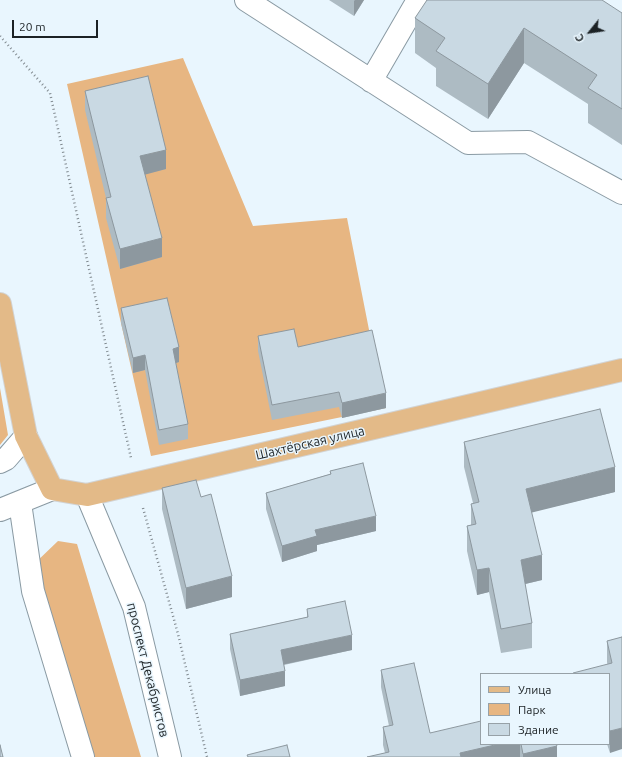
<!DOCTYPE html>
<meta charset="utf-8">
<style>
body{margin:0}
#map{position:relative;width:622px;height:757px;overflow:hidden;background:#e9f6fe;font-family:Ubuntu,sans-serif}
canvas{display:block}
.legend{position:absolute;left:480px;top:673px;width:130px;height:72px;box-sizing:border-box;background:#e9f6fe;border:1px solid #97a1a7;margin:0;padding:5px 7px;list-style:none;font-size:12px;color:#1c2225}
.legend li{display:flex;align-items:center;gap:8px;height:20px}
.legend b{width:20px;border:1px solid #97a1a7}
.north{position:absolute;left:570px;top:12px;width:40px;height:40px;-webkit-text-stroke:3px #e9f6fe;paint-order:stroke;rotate:240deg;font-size:11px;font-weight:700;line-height:16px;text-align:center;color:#1c2225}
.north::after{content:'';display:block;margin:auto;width:14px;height:18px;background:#1c2225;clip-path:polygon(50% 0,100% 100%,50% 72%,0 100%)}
.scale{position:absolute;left:12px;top:20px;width:86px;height:18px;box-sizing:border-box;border:2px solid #1c2225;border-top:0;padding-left:5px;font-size:12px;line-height:14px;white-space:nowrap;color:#1c2225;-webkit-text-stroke:3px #e9f6fe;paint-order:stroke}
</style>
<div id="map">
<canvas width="622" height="757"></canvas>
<ul class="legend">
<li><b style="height:5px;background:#e3ba88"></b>Улица</li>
<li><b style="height:11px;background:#e7b682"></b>Парк</li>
<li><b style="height:11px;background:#c9d9e3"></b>Здание</li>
</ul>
<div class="north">С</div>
<div class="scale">20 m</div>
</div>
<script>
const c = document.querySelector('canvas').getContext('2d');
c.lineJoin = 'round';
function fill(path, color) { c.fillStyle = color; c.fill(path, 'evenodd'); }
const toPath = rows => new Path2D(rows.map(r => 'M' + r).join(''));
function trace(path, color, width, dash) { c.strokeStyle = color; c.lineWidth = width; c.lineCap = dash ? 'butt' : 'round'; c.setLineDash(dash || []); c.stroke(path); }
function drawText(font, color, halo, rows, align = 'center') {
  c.font = font + ' Ubuntu,sans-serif'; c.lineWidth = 3; c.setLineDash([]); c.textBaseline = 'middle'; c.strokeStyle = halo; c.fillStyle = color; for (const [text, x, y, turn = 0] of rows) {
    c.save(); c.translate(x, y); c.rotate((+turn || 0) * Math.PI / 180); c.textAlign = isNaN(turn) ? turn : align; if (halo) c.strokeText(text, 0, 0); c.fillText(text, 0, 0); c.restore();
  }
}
const green = toPath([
 [183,58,253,226,347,218,372,345,386,408,151,456,67,84],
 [0,388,8,435,0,445],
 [58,541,77,544,141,757,87,757,33,565]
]);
const path = toPath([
 [0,36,50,93,131,458],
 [143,508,178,634,207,757]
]);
const minor = toPath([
 [246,0,468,143,528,142,622,193],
 [371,81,418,0],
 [0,462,6,459,26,436],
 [87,495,134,607,170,757],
 [20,503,33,591,83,757],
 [0,510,52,489]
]);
const major = toPath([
 [0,304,26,436,52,489,87,495,622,370]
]);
const wall = toPath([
 [329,0,364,0,354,16],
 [622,13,622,145,588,123,588,104,524,63,488,119,436,86,436,68,415,53,415,18],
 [85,91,166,169,145,174,162,257,120,269,106,218,106,198,85,110],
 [121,308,179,362,176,363,188,424,188,439,159,445,145,370,133,373,121,323],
 [258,336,298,347,386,408,342,418,339,407,272,420,258,351],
 [464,442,615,492,531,512,542,580,525,584,532,623,532,648,501,653,489,592,477,595,467,551,467,526,471,525,471,504,473,503,464,467],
 [330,471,376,531,317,545,317,551,282,562,266,509,266,493,330,474],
 [162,488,201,497,232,597,186,609,162,509],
 [307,609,352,650,284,665,285,686,240,696,230,649,230,634,307,617],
 [622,637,610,753,607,744,609,744,609,674,607,662,607,641],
 [381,670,430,733,481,744,556,744,557,757,367,757,385,753,383,745,383,727,389,726,381,687]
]);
const shadedWall = toPath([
 [355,0,364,0,354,16,354,1],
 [524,28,524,63,488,119,488,84],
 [166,150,166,169,140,176,140,156],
 [162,238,162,257,120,269,120,249],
 [179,347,179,362,173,364,173,349],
 [145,355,145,370,133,373,133,358],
 [386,393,386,408,342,418,342,403],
 [615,467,615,492,526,514,526,489],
 [376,516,376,531,317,545,317,551,282,562,282,546,315,530],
 [542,555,542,580,521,585,521,560],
 [489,568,489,592,477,595,477,570],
 [232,576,232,597,186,609,186,588],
 [352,635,352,650,281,665,281,650],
 [285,671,285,686,240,696,240,680],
 [622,728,622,749,610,753,610,731],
 [499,744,520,744,520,757,460,757,460,753],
 [557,746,557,757,523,757,523,754]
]);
const building = toPath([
 [427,0,602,0,622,13,622,109,588,88,597,75,524,28,488,84,436,51,445,38,415,18,427,0],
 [148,76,166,150,140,156,162,238,120,249,106,198,111,197,85,91,148,76],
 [167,298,179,347,173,349,188,424,159,430,145,355,133,358,121,308,167,298],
 [294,329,298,347,372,330,386,393,342,403,339,392,272,405,258,336,294,329],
 [600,409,615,467,526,489,542,555,521,560,532,623,501,629,489,568,477,570,467,526,476,524,471,504,479,502,464,442,600,409],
 [363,463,376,516,315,530,317,536,282,546,266,493,331,474,330,471,363,463],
 [196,480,201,497,211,494,232,576,186,588,162,488,196,480],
 [345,601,352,635,281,650,285,671,240,680,230,634,308,617,307,609,345,601],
 [622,637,622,728,610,731,609,729,609,674,573,674,573,673,612,663,607,641,622,637],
 [414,663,430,733,481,721,481,744,499,744,460,753,461,757,367,757,389,752,383,727,393,725,381,670,414,663],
 [521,744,556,744,557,746,523,754,521,744],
 [0,745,3,757,0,757,0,745],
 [287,745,290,757,248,757,247,755,287,745]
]);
const streetNames = [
 ["Шахтёрская улица",310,443,-13],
 ["проспект Декабристов",148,670,76]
];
fill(green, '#e7b682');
trace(minor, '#8a9aa3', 24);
trace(major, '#d2d3d3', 24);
trace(path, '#828b91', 2.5, [1, 3]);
trace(minor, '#fff', 22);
trace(major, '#e3ba88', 22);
fill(wall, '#adbbc3');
fill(shadedWall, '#8d989f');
fill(building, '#c9d9e3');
trace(building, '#8d989f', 1);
drawText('13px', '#1c2225', '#e9f6fe', streetNames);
</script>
